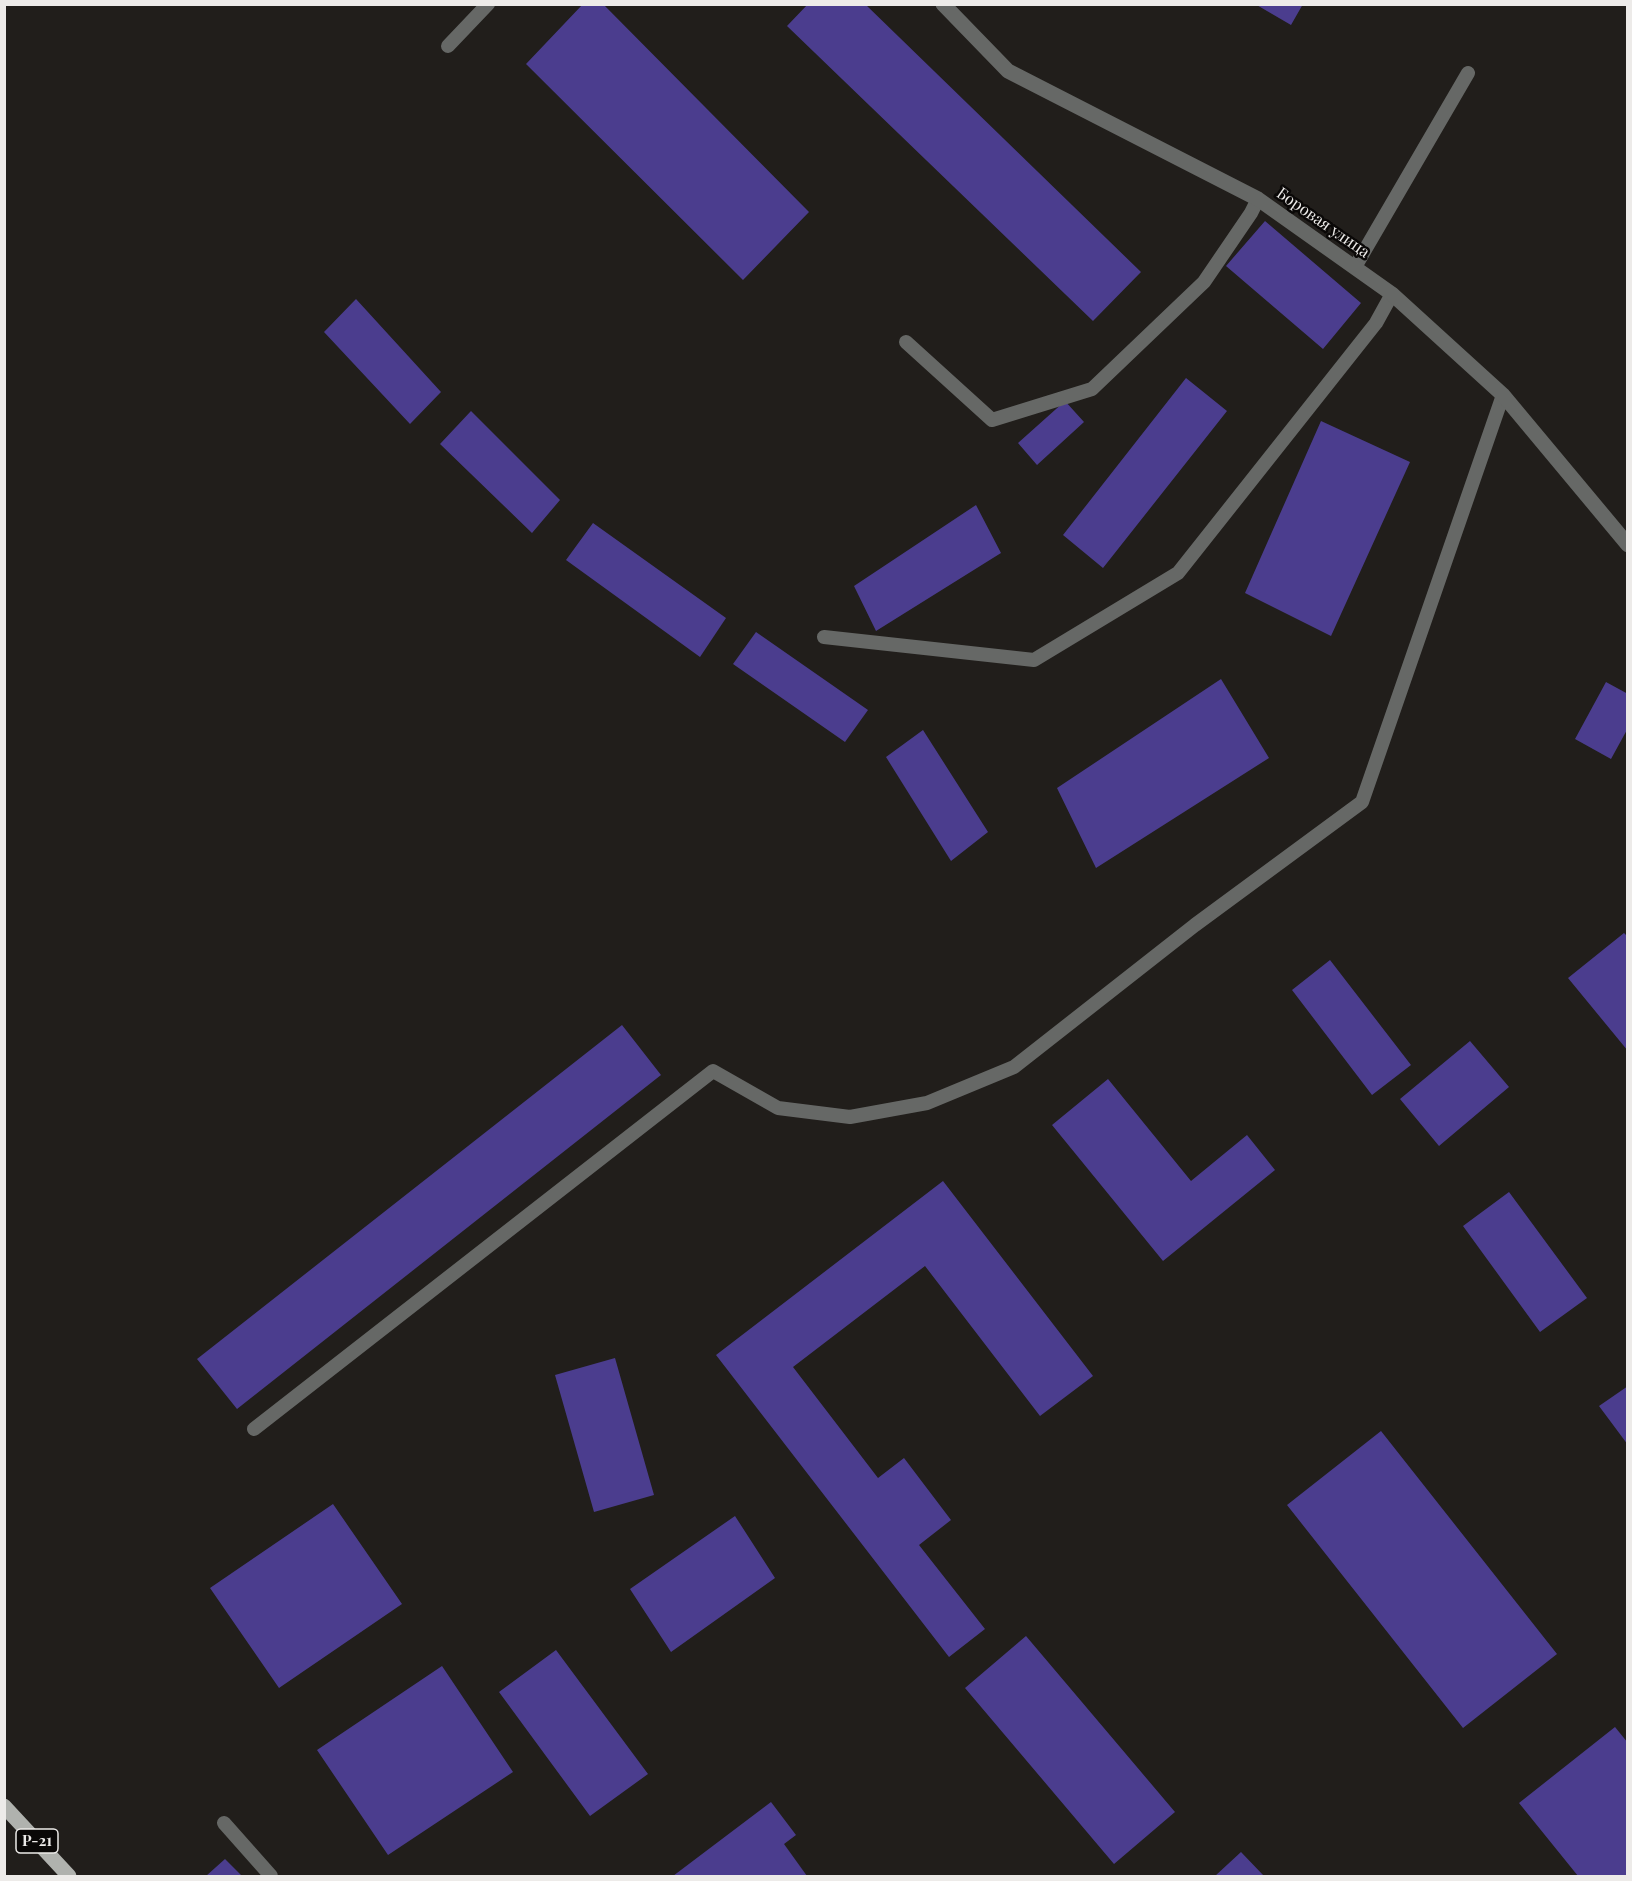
<!DOCTYPE html>
<meta charset="utf-8">
<style>
body{margin:0}
#map{position:relative;width:1632px;height:1881px;overflow:hidden;background:#211e1b;font-family:"Playfair Display",serif}
canvas{display:block}
.frame{position:absolute;inset:0;border:6px solid #edebe9;pointer-events:none}
</style>
<div id="map">
<canvas width="1632" height="1881"></canvas>
<div class="frame"></div>
</div>
<script>
const c = document.querySelector('canvas').getContext('2d');
c.lineJoin = 'round';
function fill(path, color) { c.fillStyle = color; c.fill(path, 'evenodd'); }
const toPath = rows => new Path2D(rows.map(r => 'M' + r).join(''));
function trace(path, color, width, dash) { c.strokeStyle = color; c.lineWidth = width; c.lineCap = dash ? 'butt' : 'round'; c.setLineDash(dash || []); c.stroke(path); }
function drawText(font, color, halo, rows, align = 'center') {
  c.font = font + ' "Playfair Display",serif'; c.lineWidth = 5; c.setLineDash([]); c.textBaseline = 'middle'; c.strokeStyle = halo; c.fillStyle = color; for (const [text, x, y, turn = 0] of rows) {
    c.save(); c.translate(x, y); c.rotate((+turn || 0) * Math.PI / 180); c.textAlign = isNaN(turn) ? turn : align; if (halo) c.strokeText(text, 0, 0); c.fillText(text, 0, 0); c.restore();
  }
}
const building = toPath([
 [583,4,603,4,809,212,743,280,526,64],
 [808,4,865,4,1141,272,1093,321,787,26],
 [1255,4,1303,4,1291,25],
 [1265,221,1361,303,1323,349,1226,266],
 [356,299,441,392,410,424,324,332],
 [1186,378,1227,411,1103,568,1063,535],
 [1065,401,1084,422,1037,465,1018,443],
 [471,411,560,500,532,533,440,444],
 [1321,421,1410,462,1331,636,1245,593],
 [976,505,1001,553,876,631,854,586],
 [593,523,726,618,700,657,566,560],
 [756,632,868,710,845,742,733,664],
 [1221,679,1269,758,1096,868,1057,788],
 [1606,682,1628,694,1628,728,1611,759,1575,739],
 [923,730,988,832,951,861,886,757],
 [1624,933,1628,937,1628,1051,1568,978],
 [1330,960,1411,1065,1372,1095,1292,990],
 [622,1025,661,1075,237,1409,197,1359],
 [1470,1041,1509,1087,1439,1146,1400,1099],
 [1108,1079,1191,1181,1247,1135,1275,1170,1163,1261,1052,1125],
 [943,1181,1093,1376,1040,1416,925,1266,793,1367,878,1478,904,1458,951,1520,919,1545,985,1629,949,1657,716,1355],
 [1509,1192,1587,1298,1540,1332,1463,1226],
 [615,1358,654,1495,594,1512,555,1375],
 [1628,1386,1628,1445,1599,1406],
 [1381,1431,1557,1654,1463,1728,1287,1505],
 [333,1504,402,1604,279,1688,210,1588],
 [735,1516,775,1578,671,1652,630,1589],
 [1026,1636,1175,1812,1114,1864,965,1688],
 [556,1650,648,1774,590,1816,499,1692],
 [442,1666,513,1772,388,1855,317,1750],
 [1615,1727,1628,1743,1628,1876,1578,1876,1519,1803],
 [771,1802,796,1835,784,1844,807,1876,673,1876],
 [1241,1852,1264,1876,1215,1876],
 [225,1859,242,1876,206,1876]
]);
const service = toPath([
 [448,46,488,4],
 [1355,267,1468,73],
 [906,342,992,420,1092,389,1204,282,1251,213,1258,199],
 [824,637,1034,660,1178,573,1376,323,1392,294],
 [254,1429,713,1071,778,1108,850,1117,927,1103,1014,1067,1195,925,1362,802,1503,395],
 [224,1823,271,1876]
]);
const minor = toPath([
 [943,4,1008,71,1258,199,1392,294,1503,395,1628,545]
]);
const primary = toPath([
 [4,1806,69,1876]
]);
const shields = [
 [37,1841,42]
];
const shieldNames = [
 ["Р-21",37,1841]
];
const streetNames = [
 ["Боровая улица",1323,223,35]
];
fill(building, '#4b3d8e');
trace(service, '#666866', 14);
trace(minor, '#666866', 15);
trace(primary, '#b0b2ae', 15);
for (const [x, y, w] of shields) { const box = new Path2D(); box.roundRect(x - w / 2, y - 12, w, 24, 4.5); c.fillStyle = '#0a0807'; c.fill(box); trace(box, '#edebe9', 1.5); }
drawText('bold 15px', '#edebe9', null, shieldNames);
drawText('16px', '#edebe9', '#0a0807', streetNames);
</script>
